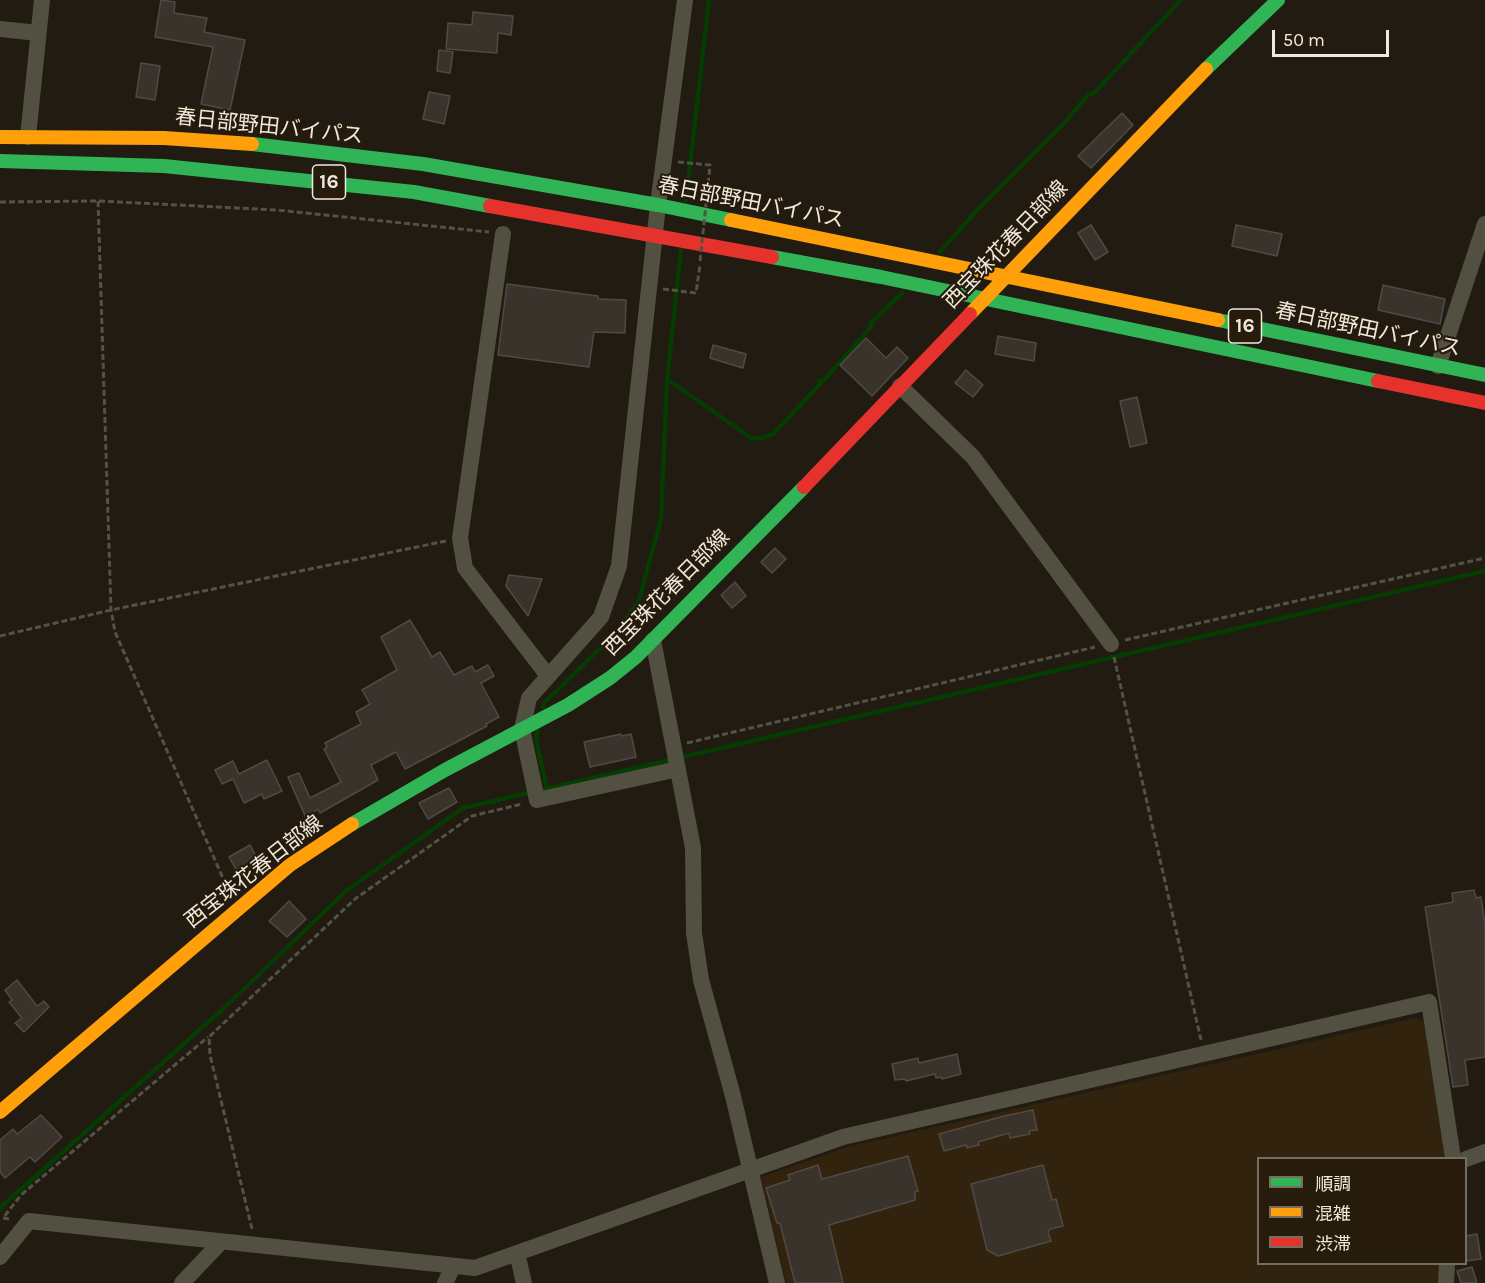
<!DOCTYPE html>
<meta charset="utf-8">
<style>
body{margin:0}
#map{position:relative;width:1485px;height:1283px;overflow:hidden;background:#211b11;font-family:Karla,"Noto Sans JP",sans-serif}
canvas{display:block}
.legend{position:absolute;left:1257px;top:1157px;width:210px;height:108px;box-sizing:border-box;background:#271c0b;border:2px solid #776e5f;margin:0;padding:8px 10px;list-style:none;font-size:18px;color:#f0e9de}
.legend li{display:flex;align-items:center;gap:12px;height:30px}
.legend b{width:30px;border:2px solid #776e5f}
.scale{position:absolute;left:1272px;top:30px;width:117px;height:27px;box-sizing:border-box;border:3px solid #f0e9de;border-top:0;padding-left:8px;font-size:18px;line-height:21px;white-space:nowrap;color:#f0e9de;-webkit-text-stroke:4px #271c0b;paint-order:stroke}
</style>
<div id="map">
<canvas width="1485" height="1283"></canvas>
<ul class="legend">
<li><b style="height:8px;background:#30b455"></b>順調</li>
<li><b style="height:8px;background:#ff9f0a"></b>混雑</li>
<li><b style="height:8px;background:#e5322d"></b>渋滞</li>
</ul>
<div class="scale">50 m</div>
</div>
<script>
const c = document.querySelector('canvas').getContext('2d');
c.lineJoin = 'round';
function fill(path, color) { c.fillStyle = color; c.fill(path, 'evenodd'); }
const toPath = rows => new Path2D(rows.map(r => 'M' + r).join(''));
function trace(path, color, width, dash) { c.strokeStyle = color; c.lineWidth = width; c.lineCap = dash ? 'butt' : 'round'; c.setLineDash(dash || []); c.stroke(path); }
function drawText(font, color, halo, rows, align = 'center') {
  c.font = font + ' Karla,"Noto Sans JP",sans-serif'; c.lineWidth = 4.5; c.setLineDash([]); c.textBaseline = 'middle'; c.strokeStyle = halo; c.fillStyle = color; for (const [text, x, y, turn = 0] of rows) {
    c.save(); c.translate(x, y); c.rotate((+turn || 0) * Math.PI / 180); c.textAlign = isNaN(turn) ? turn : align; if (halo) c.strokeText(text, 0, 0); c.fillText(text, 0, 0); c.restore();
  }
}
const built = toPath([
 [1415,1018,1424,1022,1445,1158,1258,1158,1258,1264,1440,1264,1437,1283,786,1283,761,1177,847,1147]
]);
const stream = toPath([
 [686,200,709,0],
 [940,252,979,208,1065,122,1088,95,1094,93,1181,0],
 [667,379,751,438,761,438,773,434,821,383,819,381,824,380,872,326,870,324,902,293],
 [543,707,544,703,619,630,639,600,661,519,667,379,681,250],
 [538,730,536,739,547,789],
 [0,1208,225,1007,347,890,463,808,1485,571]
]);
const building = toPath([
 [161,0,175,2,174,13,207,18,204,32,245,40,230,110,201,104,213,47,155,37,161,0],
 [473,12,513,16,511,35,498,33,497,53,446,49,448,23,472,25,473,12],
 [439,50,453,52,450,73,437,71,439,50],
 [141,63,160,66,155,100,136,97,141,63],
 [429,92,450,96,444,124,423,119,429,92],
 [1122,113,1133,125,1091,168,1078,156,1122,113],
 [1091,225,1108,252,1095,260,1078,233,1091,225],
 [1236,225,1282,234,1277,256,1232,246,1236,225],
 [507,284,598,296,598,299,626,300,625,333,594,332,589,367,498,355,507,284],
 [1383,285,1445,299,1440,324,1378,310,1383,285],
 [998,336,1036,343,1034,361,995,354,998,336],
 [866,338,886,358,897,347,908,358,872,396,840,365,866,338],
 [713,345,746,354,743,368,710,358,713,345],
 [966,370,983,385,973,397,955,383,966,370],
 [1137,397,1147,443,1130,447,1120,401,1137,397],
 [775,548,786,559,772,573,761,562,775,548],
 [509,575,542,579,528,616,506,586,509,575],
 [735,582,746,596,732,608,721,595,735,582],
 [410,620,432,657,440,652,454,675,472,666,475,672,488,665,494,676,481,683,499,717,486,724,487,726,405,769,396,752,371,765,378,780,320,813,318,809,306,818,288,777,299,773,310,798,341,782,324,749,327,747,325,743,361,724,356,712,370,704,362,690,397,670,381,637,410,620],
 [621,734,622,736,631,734,636,757,590,767,584,742,621,734],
 [267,760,282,791,264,799,262,794,244,803,233,779,222,784,215,770,233,761,239,774,267,760],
 [449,788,457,802,428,819,419,803,449,788],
 [250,845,259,861,239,875,229,857,250,845],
 [1474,890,1476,898,1481,897,1485,924,1485,1057,1465,1060,1468,1085,1453,1087,1425,907,1453,902,1452,893,1474,890],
 [289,901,306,919,287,937,269,921,289,901],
 [17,980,37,1006,44,1001,49,1007,24,1032,15,1023,22,1018,9,1002,12,1000,5,990,17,980],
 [957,1054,961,1074,942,1079,942,1077,936,1078,935,1074,906,1081,905,1079,895,1080,892,1064,918,1058,919,1063,957,1054],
 [1033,1110,1037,1130,1029,1131,1030,1134,1010,1138,1009,1133,978,1142,979,1145,967,1148,966,1145,944,1151,939,1134,1004,1116,1033,1110],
 [41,1115,62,1137,35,1162,30,1157,5,1178,0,1172,0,1140,13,1129,17,1134,41,1115],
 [908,1156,918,1191,915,1192,915,1200,829,1225,843,1283,795,1283,780,1223,777,1223,766,1188,790,1180,788,1175,818,1165,822,1179,908,1156],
 [1043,1165,1052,1200,1056,1199,1063,1226,1050,1229,1048,1232,1051,1241,998,1256,987,1250,971,1184,1043,1165],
 [1477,1234,1481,1259,1466,1261,1466,1236,1477,1234],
 [1472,1267,1477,1283,1461,1283,1457,1271,1472,1267]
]);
const path = toPath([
 [678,162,710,165,707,195],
 [98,201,111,610,115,632,229,892],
 [0,202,98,201,277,210,489,232],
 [663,289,696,293,700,265],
 [0,636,111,610,446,541],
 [1125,640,1485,558],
 [1114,657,1201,1040],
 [687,743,1095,647],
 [9,1219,3,1218,21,1195,208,1037],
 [252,1229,210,1055,209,1037,355,899,472,816,522,804]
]);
const street = toPath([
 [0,29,38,33],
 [28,137,42,0],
 [503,234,460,538,465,568,548,676],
 [1438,366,1485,224],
 [900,386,973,457,1111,644],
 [653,640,693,848,694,933,701,980,733,1096,777,1283],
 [678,769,537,800,522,729,529,698,601,617,619,566,658,205,685,0],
 [1466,1159,1485,1152],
 [517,1253,524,1283],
 [0,1257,29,1221,475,1268,843,1137,1429,1002,1453,1158],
 [182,1283,221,1242],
 [445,1283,453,1267],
 [1446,1283,1447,1264]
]);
const fast = toPath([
 [1206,69,1278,0],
 [252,144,423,164,658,205,731,220],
 [0,161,164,166,414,192,490,206],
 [772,257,881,277,1378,381],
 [1218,320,1485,375],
 [352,824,445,770,568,705,610,678,636,657,804,487]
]);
const slow = toPath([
 [0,137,164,138,252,144],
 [731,220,1218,320],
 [970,314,1206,69],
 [0,1112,290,865,352,824]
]);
const jam = toPath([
 [490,206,772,257],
 [1378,381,1485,403],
 [804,487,970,314]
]);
const pathBridge = toPath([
 [700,261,707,195]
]);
const shields = [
 [329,182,33],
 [1245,326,33]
];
const shieldNames = [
 ["16",329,182],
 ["16",1245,326]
];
const streetNames = [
 ["春日部野田バイパス",269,127,6],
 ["春日部野田バイパス",751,203,11],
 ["西宝珠花春日部線",1006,245,-46],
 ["春日部野田バイパス",1368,330,12],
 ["西宝珠花春日部線",667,593,-45],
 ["西宝珠花春日部線",254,872,-38]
];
fill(built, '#31230d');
trace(stream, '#063b02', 4.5);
fill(building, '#39332c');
trace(building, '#514a44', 1.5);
trace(path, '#545245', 3, [6, 3]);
trace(street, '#525141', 16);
trace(fast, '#30b455', 14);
trace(slow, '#ff9f0a', 14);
trace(jam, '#e5322d', 14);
trace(pathBridge, '#545245', 3, [6, 3]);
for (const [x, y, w] of shields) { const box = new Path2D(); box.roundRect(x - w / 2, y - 17, w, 34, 4.5); c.fillStyle = '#271c0b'; c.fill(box); trace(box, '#f0e9de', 1.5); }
drawText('bold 20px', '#f0e9de', null, shieldNames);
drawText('21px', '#f0e9de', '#271c0b', streetNames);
</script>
